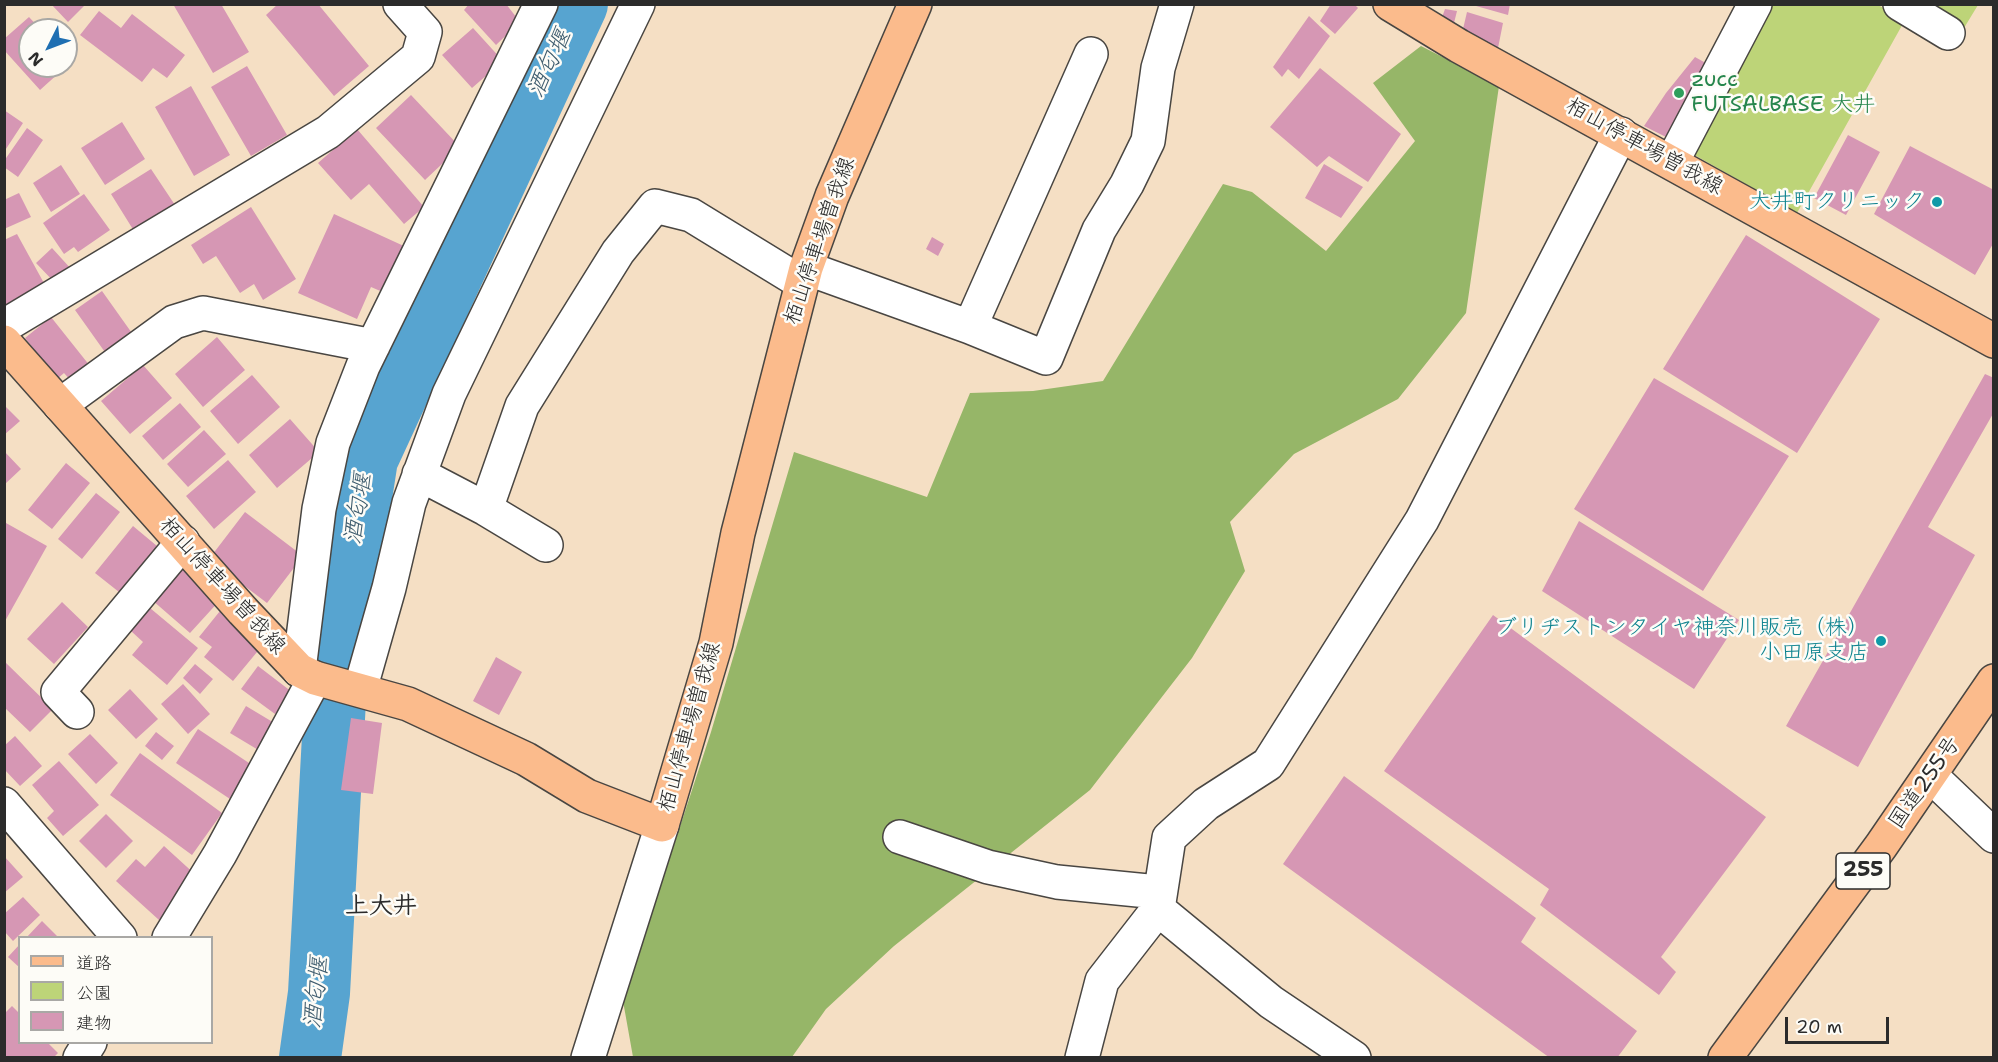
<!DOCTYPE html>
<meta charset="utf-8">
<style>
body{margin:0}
#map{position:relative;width:1998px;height:1062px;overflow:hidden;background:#f5dfc4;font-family:"Shantell Sans","Klee One",sans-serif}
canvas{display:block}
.frame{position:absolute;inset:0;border:6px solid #2b2b2b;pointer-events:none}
.legend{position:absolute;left:18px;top:936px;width:195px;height:108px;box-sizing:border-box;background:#fdfcf7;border:2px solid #a9a8a5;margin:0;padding:8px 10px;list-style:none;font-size:18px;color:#2b2b2b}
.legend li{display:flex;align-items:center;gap:12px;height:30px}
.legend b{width:30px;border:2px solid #a9a8a5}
.north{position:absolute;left:18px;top:18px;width:60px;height:60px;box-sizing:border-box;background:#fdfcf7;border:2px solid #a9a8a5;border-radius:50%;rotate:228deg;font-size:16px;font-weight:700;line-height:24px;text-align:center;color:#2b2b2b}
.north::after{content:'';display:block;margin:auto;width:21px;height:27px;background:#1f6fb2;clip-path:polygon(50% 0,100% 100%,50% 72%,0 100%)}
.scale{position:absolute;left:1785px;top:1017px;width:104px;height:27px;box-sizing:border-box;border:3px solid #2b2b2b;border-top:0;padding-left:8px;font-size:18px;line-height:21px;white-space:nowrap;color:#2b2b2b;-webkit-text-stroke:4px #fdfcf7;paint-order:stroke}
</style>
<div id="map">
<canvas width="1998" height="1062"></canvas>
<div class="frame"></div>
<ul class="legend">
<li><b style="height:8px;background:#fbbb8c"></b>道路</li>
<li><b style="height:16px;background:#bdd478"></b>公園</li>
<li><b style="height:16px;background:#d697b4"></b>建物</li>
</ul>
<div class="north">N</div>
<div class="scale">20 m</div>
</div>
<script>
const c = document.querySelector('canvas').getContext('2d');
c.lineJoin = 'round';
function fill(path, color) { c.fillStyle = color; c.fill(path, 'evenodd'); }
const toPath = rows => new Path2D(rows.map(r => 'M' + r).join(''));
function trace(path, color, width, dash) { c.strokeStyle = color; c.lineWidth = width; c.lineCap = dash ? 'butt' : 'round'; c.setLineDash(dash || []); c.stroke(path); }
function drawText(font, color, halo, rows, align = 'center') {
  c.font = font + ' "Shantell Sans","Klee One",sans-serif'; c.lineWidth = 5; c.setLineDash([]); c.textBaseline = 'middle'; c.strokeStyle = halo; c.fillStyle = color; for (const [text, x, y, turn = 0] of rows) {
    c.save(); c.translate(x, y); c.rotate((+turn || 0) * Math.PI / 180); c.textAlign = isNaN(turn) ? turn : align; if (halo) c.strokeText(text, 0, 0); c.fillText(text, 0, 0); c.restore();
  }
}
const green = toPath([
 [1773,5,1878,5,1905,20,1797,213,1691,153],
 [1921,5,1978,5,1964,28]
]);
const forest = toPath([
 [1421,46,1499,86,1466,313,1398,399,1294,454,1230,522,1245,571,1192,658,1090,790,894,946,826,1009,792,1057,633,1057,623,1001,711,732,794,452,927,497,970,393,1033,391,1103,381,1223,184,1252,192,1326,251,1415,141,1373,83]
]);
const river = toPath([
 [310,1058,319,993,338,645,367,459,577,4]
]);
const building = toPath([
 [51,4,86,4,68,22],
 [173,4,221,4,249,52,213,73],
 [278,4,318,4,369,66,334,96,266,15],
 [469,4,506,4,520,22,496,45,464,10],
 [1331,4,1354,4,1358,8,1335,34,1320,21],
 [1469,4,1510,4,1508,15],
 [1445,9,1457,11,1453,27,1440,23],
 [99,11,121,28,132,14,185,55,167,78,153,68,142,82,80,35],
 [1467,12,1503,23,1497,53,1459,46],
 [1309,16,1330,36,1299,79,1288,69,1282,77,1273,67],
 [29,17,41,30,30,30,30,66,66,66,66,58,70,63,40,90,4,50,4,39],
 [473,28,503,61,472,88,442,55],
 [1695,57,1711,66,1672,140,1644,126,1666,93],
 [247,66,287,135,251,156,211,87],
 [1320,68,1401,134,1368,182,1329,156,1317,167,1270,127],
 [191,86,230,155,194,176,155,107],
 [411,95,460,147,425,180,376,128],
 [4,110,23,123,4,152],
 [122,122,145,159,105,185,81,148],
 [27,128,43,140,18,177,4,167,4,161],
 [357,129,424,207,404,224,369,184,351,200,318,163],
 [1848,135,1880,152,1846,215,1814,198],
 [1910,146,1994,190,1994,242,1975,275,1874,214],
 [1324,164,1363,187,1341,218,1305,198],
 [61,165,80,194,51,212,33,183],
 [151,169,175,205,134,231,111,194],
 [19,193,31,217,4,229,4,200],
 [84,194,110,230,78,252,74,247,64,254,43,223],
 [251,207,296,279,263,300,254,284,240,293,216,256,203,264,191,245],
 [334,214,406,247,385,293,371,287,357,319,298,293],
 [17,234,45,285,4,307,4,240],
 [1746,235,1880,319,1797,453,1663,369],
 [932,237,944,244,938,256,926,249],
 [52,248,72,270,56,284,36,263],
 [102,291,134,336,107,355,75,310],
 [51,317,90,366,71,381,64,373,57,379,25,338],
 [217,337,245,370,203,407,175,374],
 [143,365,172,398,130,434,101,401],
 [1985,374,1994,378,1994,412,1928,527,1975,555,1858,767,1786,726],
 [252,375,280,407,238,444,210,411],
 [1654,378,1789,456,1703,591,1574,509],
 [180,403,201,427,163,460,142,436],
 [4,405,20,421,4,435],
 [290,419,319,452,277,488,249,455],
 [204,430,226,454,188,487,167,464],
 [4,451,21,469,4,485],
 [228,460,256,492,214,529,186,496],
 [66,463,90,483,52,529,28,510],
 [96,493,120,512,82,559,58,539],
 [245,512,303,556,267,603,209,559],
 [1579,521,1739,620,1694,689,1542,591],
 [6,523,47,546,4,623,4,524],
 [133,526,157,546,119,592,95,573],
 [183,565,221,599,190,633,152,600],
 [62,602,88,627,54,664,27,639],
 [150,608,198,648,167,685,132,655,143,642,131,631],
 [220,611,262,646,233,681,204,657,212,647,199,637],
 [1493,615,1766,817,1661,957,1676,972,1659,995,1540,905,1549,889,1384,771],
 [496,657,522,672,499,715,473,701],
 [4,661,53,709,30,732,4,707],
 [195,664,213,679,200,694,183,678],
 [258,666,292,692,275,714,241,689],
 [183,684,210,714,188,734,161,704],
 [130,689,158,719,136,739,108,710],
 [246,706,281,727,265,754,230,733],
 [351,718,382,723,373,794,341,790],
 [198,729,252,765,230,799,176,763],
 [156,732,174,746,162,760,145,746],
 [90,734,118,763,96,784,68,754],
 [15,736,42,766,20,786,4,769,4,746],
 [140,753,222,813,192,855,110,795],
 [59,761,99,805,63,836,47,818,54,811,32,785],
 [1344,776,1536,918,1521,942,1637,1031,1617,1058,1550,1058,1283,864],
 [106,814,133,841,106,868,79,841],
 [164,846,198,877,159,920,116,881,136,859,145,867],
 [4,856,23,877,4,893],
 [23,897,40,915,13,941,4,931,4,914],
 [42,921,59,938,26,938],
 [20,944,20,968,8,957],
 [12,1006,20,1014,20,1042,47,1042,58,1053,53,1058,4,1058,4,1014]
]);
const minor = toPath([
 [1900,4,1948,33],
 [1672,162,1755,4],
 [806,268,970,327,1046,358,1099,230,1127,184,1148,141,1158,68,1177,4],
 [4,326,328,132,418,57,425,32,400,4],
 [970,327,1091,54],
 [60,405,174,322,203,313,373,346],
 [419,474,486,509,546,545],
 [486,509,522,406,618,252,655,206,691,215,802,283],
 [299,670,319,509,333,443,363,366,541,4],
 [360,690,389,588,409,503,449,394,638,4],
 [77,712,58,692,183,542],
 [1931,776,1994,836],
 [4,804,120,938],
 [900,837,988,867,1057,882,1158,892],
 [1158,909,1271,1002,1354,1058],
 [169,938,220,854,315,678],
 [80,1058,90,1042],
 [588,1058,662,825],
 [1082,1058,1102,981,1158,909,1169,838,1206,804,1268,764,1422,520,1621,134]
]);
const major = toPath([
 [1390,4,1459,46,1994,341],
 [4,342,243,611,299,670,315,678,408,704,526,759,587,796,662,825,716,643,738,533,806,268,832,196,915,4]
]);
const highway = toPath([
 [1725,1058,1881,846,1994,681]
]);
const markers = [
 [1679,93,6,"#2e9e5b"],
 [1937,202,6,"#0f9aa8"],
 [1881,641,6,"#0f9aa8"]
];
const shields = [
 [1863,871,54]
];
const shieldNames = [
 ["255",1863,871]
];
const leisureNames = [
 ["zucc",1691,80],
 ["FUTSALBASE 大井",1691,105]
];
const streetNames = [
 ["栢山停車場曽我線",1644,147,29],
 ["栢山停車場曽我線",820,241,-71],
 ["栢山停車場曽我線",222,586,48],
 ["栢山停車場曽我線",690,727,-74],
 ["国道255号",1925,783,-55]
];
const cultureNames = [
 ["大井町クリニック",1925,202],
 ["ブリヂストンタイヤ神奈川販売（株）",1869,628],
 ["小田原支店",1869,653]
];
const waterNames = [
 ["酒匂堰",550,64,-65],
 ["酒匂堰",359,509,-81],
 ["酒匂堰",317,993,-84]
];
const neighbourhoodNames = [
 ["上大井",381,907]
];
fill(green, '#bdd478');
fill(forest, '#96b668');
trace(river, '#57a4d0', 62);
fill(building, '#d697b4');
trace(minor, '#494642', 36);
trace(major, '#494642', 36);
trace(highway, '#494642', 36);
trace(minor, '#fff', 33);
trace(major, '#fbbb8c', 33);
trace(highway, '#fbbb8c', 33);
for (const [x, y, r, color] of markers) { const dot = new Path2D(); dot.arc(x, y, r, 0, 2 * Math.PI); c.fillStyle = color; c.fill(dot); trace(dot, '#fdfcf7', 2); }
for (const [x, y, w] of shields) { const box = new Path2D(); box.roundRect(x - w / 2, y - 18, w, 36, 4.5); c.fillStyle = '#fdfcf7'; c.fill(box); trace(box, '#2b2b2b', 1.5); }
drawText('bold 21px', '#2b2b2b', null, shieldNames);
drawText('22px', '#27864d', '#fdfcf7', leisureNames, 'left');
drawText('22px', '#2b2b2b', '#fdfcf7', streetNames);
drawText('22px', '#0d838f', '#fdfcf7', cultureNames, 'right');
drawText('italic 24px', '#3d5b6d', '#fdfcf7', waterNames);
drawText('bold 24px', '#2b2b2b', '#fdfcf7', neighbourhoodNames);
</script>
